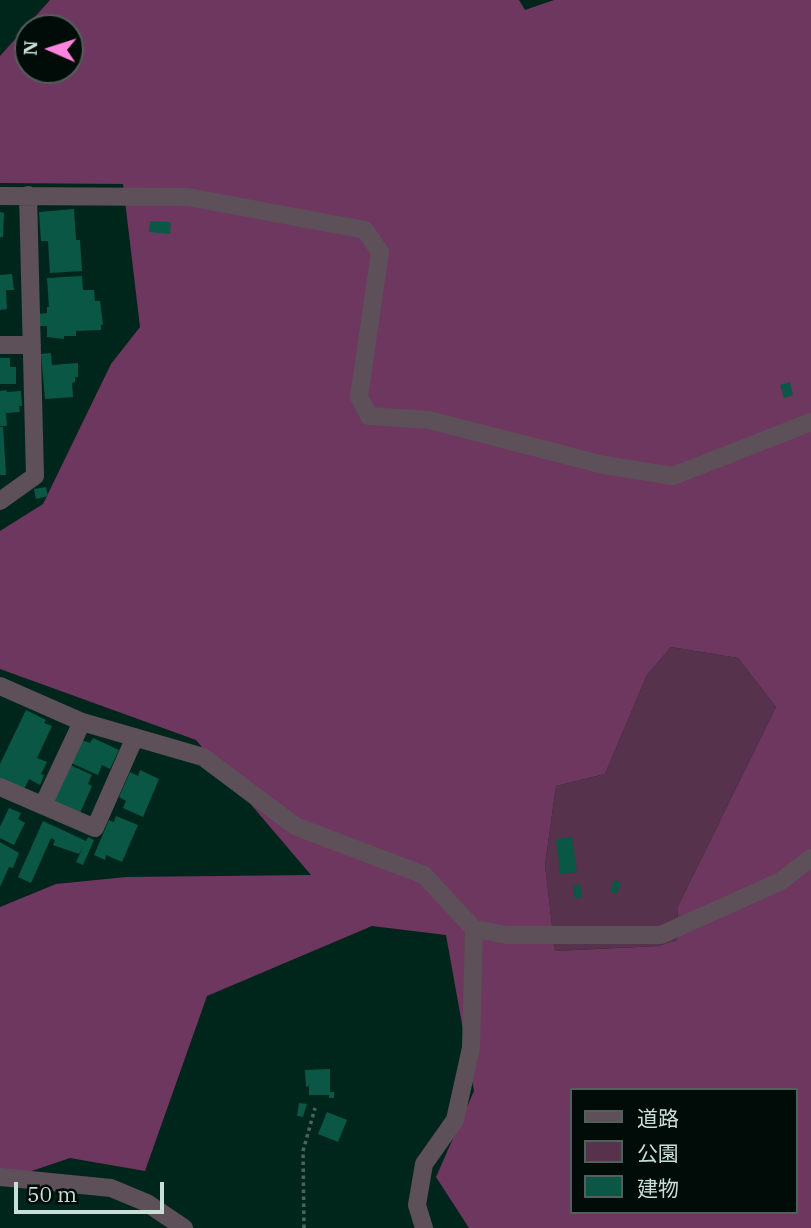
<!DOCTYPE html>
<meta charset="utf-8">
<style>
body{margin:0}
#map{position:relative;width:811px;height:1228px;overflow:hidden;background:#00261c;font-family:"IBM Plex Serif","Noto Sans JP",serif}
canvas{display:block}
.legend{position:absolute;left:570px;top:1088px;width:228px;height:126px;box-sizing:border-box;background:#010c08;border:2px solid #51605a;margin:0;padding:9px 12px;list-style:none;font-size:21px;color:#c9ded6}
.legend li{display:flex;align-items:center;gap:14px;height:35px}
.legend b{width:35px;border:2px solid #51605a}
.north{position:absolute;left:14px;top:14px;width:70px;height:70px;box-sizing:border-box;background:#010c08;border:2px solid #51605a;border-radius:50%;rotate:273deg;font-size:19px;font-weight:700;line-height:28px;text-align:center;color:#c9ded6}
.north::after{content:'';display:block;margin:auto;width:24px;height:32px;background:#ff85df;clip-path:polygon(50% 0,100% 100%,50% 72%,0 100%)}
.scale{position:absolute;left:14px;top:1182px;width:150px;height:32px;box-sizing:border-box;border:4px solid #c9ded6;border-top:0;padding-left:9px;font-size:21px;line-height:24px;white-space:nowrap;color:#c9ded6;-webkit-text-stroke:5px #010c08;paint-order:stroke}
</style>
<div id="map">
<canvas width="811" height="1228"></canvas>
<ul class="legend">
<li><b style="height:9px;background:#5d5059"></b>道路</li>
<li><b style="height:19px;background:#56324c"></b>公園</li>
<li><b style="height:19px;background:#0a5745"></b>建物</li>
</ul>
<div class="north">N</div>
<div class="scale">50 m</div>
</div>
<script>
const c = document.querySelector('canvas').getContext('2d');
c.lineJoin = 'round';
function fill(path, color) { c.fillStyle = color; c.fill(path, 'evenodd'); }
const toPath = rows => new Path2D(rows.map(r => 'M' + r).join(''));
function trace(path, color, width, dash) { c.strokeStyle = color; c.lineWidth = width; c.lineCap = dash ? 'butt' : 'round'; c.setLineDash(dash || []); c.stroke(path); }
const green = toPath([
 [671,647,738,658,776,707,678,906,677,940,658,946,555,951,545,865,556,786,605,774,647,675]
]);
const forest = toPath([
 [50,0,519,0,525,10,554,0,811,0,811,1228,469,1228,436,1177,474,1091,446,935,372,926,207,996,145,1171,70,1158,5,1180,0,1180,0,907,56,884,126,877,311,875,196,740,0,669,0,531,43,504,111,364,140,327,123,184,0,183,0,56],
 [28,28,70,28,70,70,28,70],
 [671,647,738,658,776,707,678,906,677,940,658,946,555,951,545,865,556,786,605,774,647,675],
 [571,1090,795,1090,795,1212,571,1212]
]);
const building = toPath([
 [74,209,76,240,80,240,82,271,50,273,48,241,41,241,39,212],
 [0,212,4,213,3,237,0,237],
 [150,221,171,222,170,234,149,232],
 [12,274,14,290,6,290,7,309,0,310,0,275],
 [82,276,83,290,94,290,95,301,100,301,103,324,101,325,101,330,76,331,76,336,64,336,64,339,47,337,47,326,40,326,39,314,47,313,47,307,49,307,47,278],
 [51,353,52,365,78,363,78,377,75,377,75,382,72,383,73,397,45,399,41,354],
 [0,358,10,358,10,367,16,367,16,384,0,384],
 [790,382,793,395,784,398,780,385],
 [6,390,7,392,21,391,22,406,19,406,20,412,6,413,7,426,0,426,0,391],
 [0,427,3,427,6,475,0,475],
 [46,487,48,496,36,499,34,489],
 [26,710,46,720,44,723,52,726,37,758,47,762,41,774,44,775,40,785,29,779,23,791,0,780,0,764],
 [93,738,119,750,110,769,102,765,98,775,71,763,82,740,90,743],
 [70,765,92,775,88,784,92,786,80,813,53,802],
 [140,770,159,779,143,817,123,808,126,801,119,797,130,772,138,776],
 [9,808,21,813,18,819,25,823,14,845,0,838,0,827],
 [116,816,138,825,122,862,106,855,105,860,94,855,109,820,114,822],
 [43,821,86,841,88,837,94,840,83,865,76,862,84,845,79,854,53,845,55,840,51,838,31,883,18,877],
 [572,837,577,872,560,874,556,839],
 [0,842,19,853,13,868,9,867,0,887],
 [614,880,621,883,617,894,610,891],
 [581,885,582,897,575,899,573,886],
 [330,1069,330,1092,334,1092,334,1098,329,1098,329,1095,309,1095,309,1086,306,1087,305,1070],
 [299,1103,307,1104,303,1117,297,1116],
 [327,1112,347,1120,338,1142,318,1134]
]);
const path = toPath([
 [304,1228,303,1151,315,1108]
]);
const minor = toPath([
 [0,196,188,197,365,230,380,252,359,397,369,416,429,420,604,465,673,476,811,422],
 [0,345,32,345],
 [0,501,35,476,28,195],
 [0,686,82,722,203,757,295,826,424,875,474,929,507,935,661,935,781,881,811,858],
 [0,787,95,828,135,737],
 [43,805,82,722],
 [0,1177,111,1188,147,1203,184,1228],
 [424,1228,417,1205,424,1164,455,1120,471,1048,474,929]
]);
fill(green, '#56324c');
fill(forest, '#6e375f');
fill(building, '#0a5745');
trace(path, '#47675d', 3.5, [3.5, 3.5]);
trace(minor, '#5d5059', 18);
</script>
